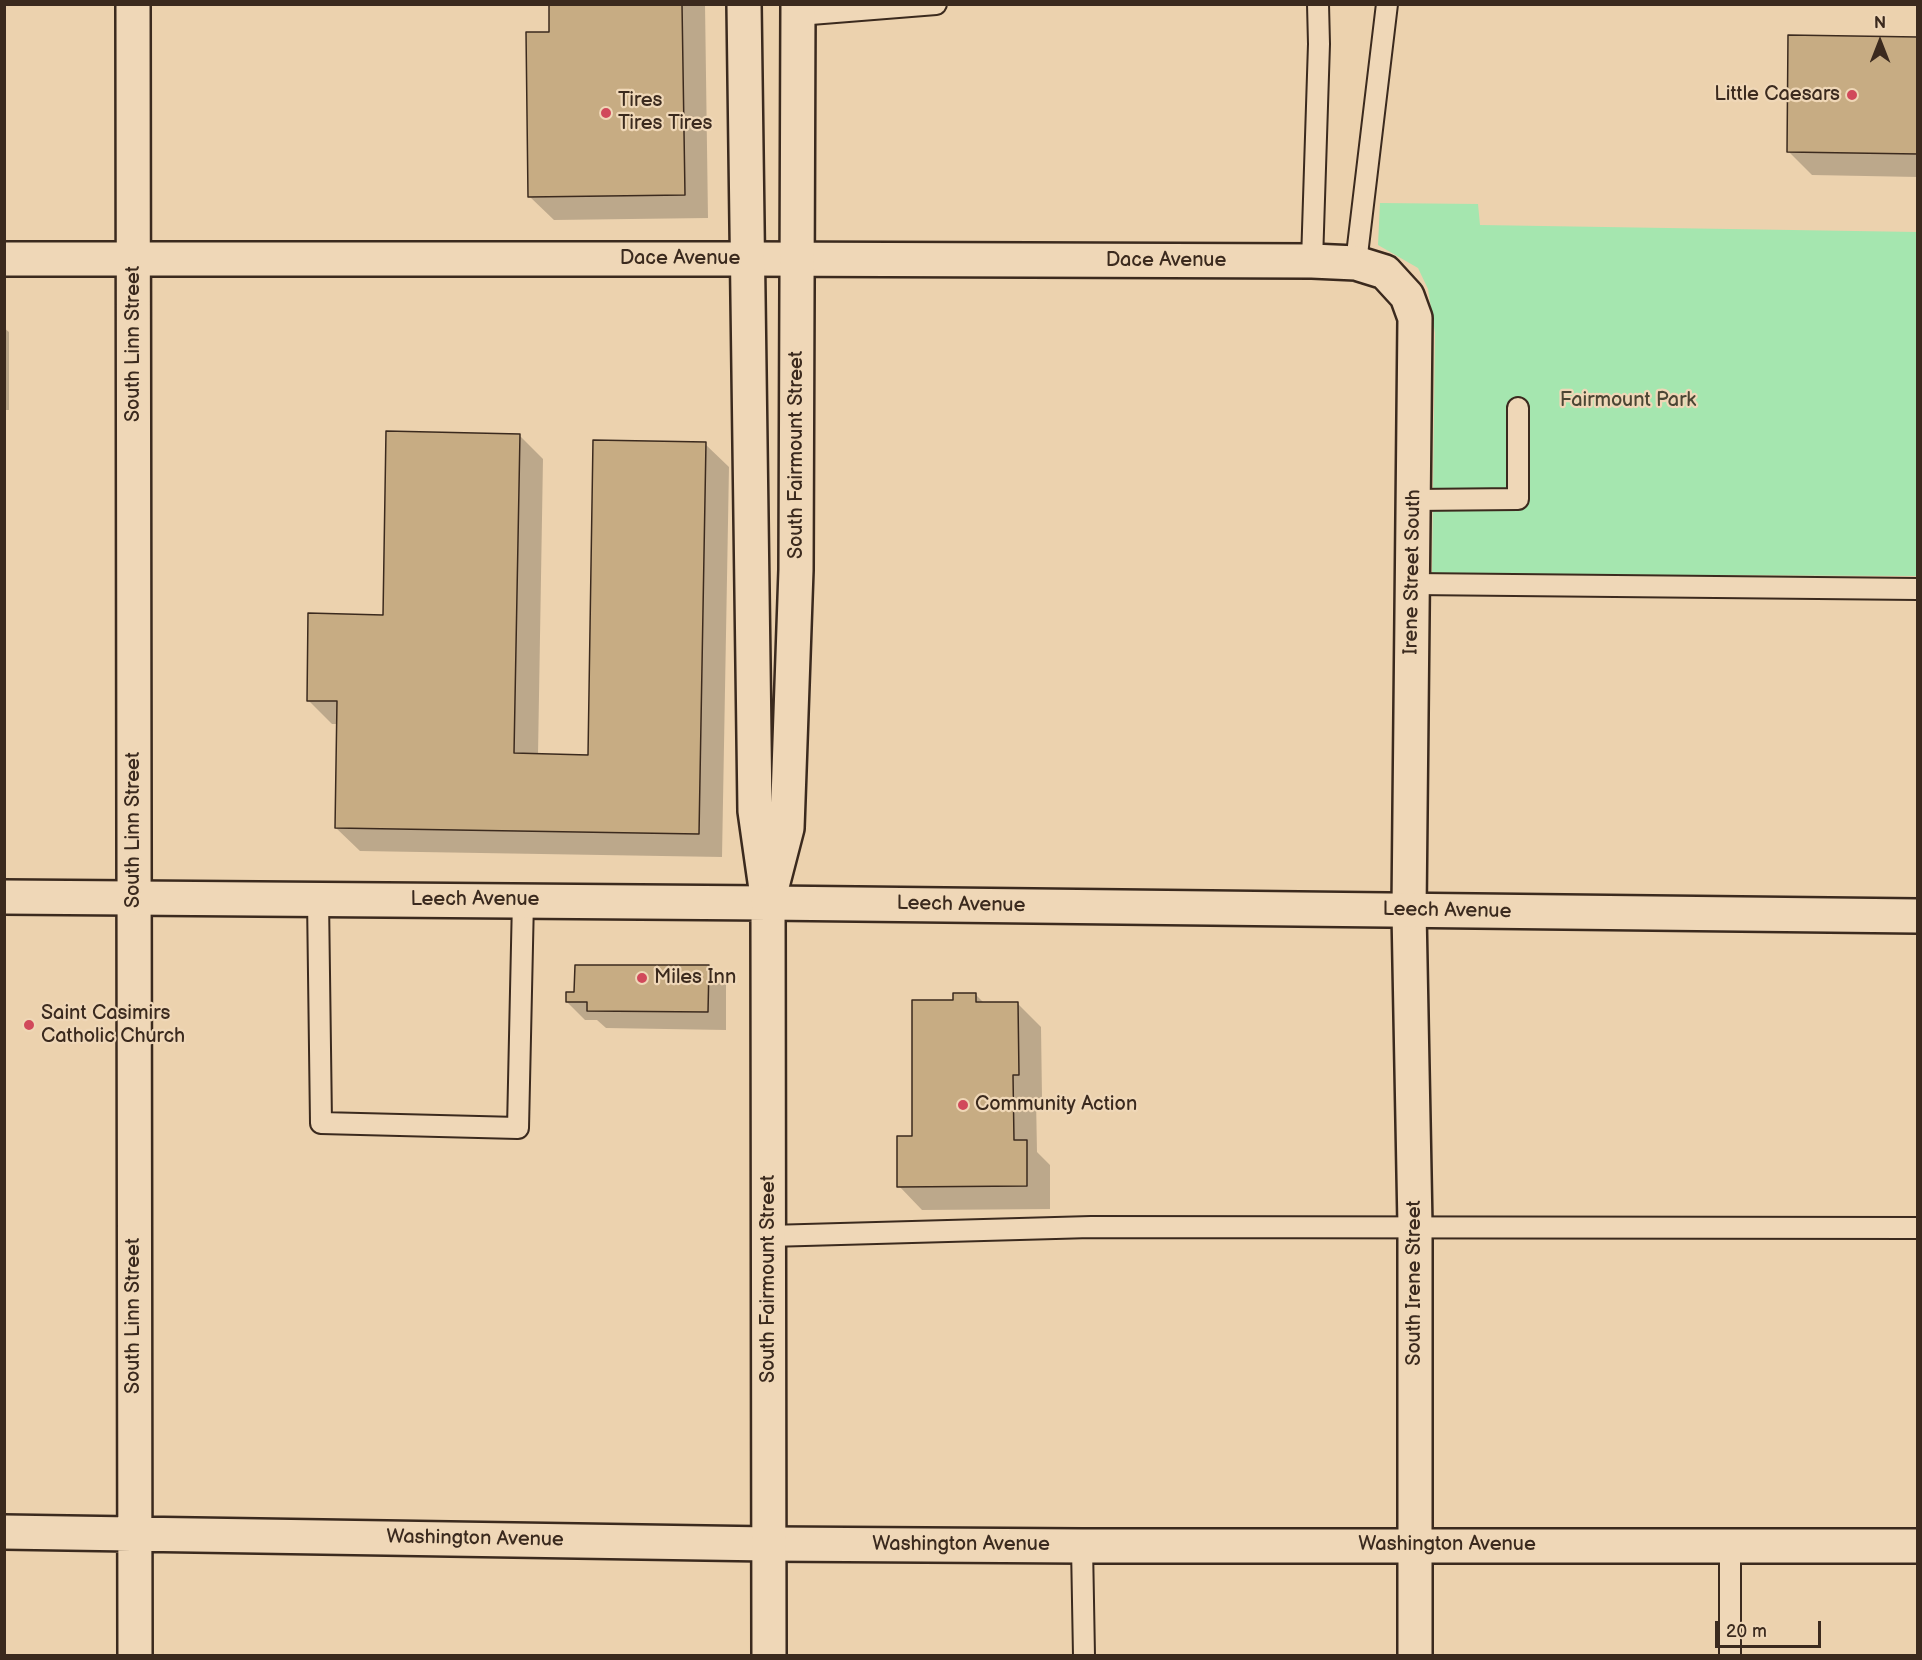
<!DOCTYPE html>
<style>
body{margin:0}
#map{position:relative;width:1922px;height:1660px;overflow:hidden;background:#ecd2ae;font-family:"Balsamiq Sans",sans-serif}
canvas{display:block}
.frame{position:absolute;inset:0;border:6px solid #3b2a1e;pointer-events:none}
.north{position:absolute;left:1850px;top:12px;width:60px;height:60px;-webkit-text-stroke:4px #efd7b7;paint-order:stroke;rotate:0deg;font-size:16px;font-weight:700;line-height:24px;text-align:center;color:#3b2a1e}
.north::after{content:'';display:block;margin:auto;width:21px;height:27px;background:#3b2a1e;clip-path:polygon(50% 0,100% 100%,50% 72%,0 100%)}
.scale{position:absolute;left:1715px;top:1621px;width:106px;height:27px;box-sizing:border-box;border:3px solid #3b2a1e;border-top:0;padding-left:8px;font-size:18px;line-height:21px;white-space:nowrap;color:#3b2a1e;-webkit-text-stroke:4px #efd7b7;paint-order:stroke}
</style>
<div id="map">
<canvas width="1922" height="1660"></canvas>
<div class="frame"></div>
<div class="north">N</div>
<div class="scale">20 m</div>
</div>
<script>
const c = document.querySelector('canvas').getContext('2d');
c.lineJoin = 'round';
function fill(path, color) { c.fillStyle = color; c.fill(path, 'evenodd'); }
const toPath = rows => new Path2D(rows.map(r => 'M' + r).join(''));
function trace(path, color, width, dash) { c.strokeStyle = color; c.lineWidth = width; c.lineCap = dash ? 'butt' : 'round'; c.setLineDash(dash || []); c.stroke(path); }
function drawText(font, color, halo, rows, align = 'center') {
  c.font = font + ' "Balsamiq Sans",sans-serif'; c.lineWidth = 4.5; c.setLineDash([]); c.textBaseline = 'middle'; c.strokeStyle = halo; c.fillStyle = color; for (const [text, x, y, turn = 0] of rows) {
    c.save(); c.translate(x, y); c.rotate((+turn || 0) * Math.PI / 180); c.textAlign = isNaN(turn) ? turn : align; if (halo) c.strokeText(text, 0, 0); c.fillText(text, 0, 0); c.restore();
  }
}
const green = toPath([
 [1380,203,1478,204,1480,225,1917,232,1917,576,1432,574,1435,333,1428,289,1418,268,1378,245]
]);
const shadow = toPath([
 [550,4,705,4,708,218,554,220,530,197,550,33],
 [1918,39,1918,177,1812,175,1788,151],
 [4,328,9,332,9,410,4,410],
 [519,435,543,459,538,755,589,756,705,444,729,467,722,857,360,851,336,828,338,724,332,724,308,700,384,616],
 [708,967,726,985,726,1030,606,1028,597,1020,585,1020,567,1002,576,993],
 [976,995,984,1003,1017,1003,1041,1027,1042,1098,1036,1098,1037,1152,1050,1165,1050,1209,922,1210,899,1186,955,1001]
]);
const building = toPath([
 [549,4,682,4,685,195,528,197,526,32,549,32,549,4],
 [1788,35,1918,37,1918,154,1787,152,1788,35],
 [386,431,520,434,514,753,588,755,593,440,706,442,699,834,335,828,337,701,307,701,308,613,383,615,386,431],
 [575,965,709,965,708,1012,587,1011,587,1002,566,1002,566,992,574,992,575,965],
 [953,993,976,993,976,1002,1018,1002,1019,1075,1013,1075,1014,1140,1027,1140,1027,1186,897,1187,897,1136,912,1136,912,1000,953,1000,953,993]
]);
const service = toPath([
 [798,15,936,4],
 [1312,261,1319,44,1318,4],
 [1356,263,1387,4],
 [1414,500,1518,499,1518,408],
 [1413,584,1918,589],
 [318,899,321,1123,518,1128,523,900],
 [769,1236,1091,1227,1918,1228],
 [1730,1545,1730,1656],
 [1082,1546,1084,1656]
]);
const minor = toPath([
 [133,4,135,1656],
 [4,259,747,259,1312,261,1356,263,1385,272,1407,296,1415,318,1409,911,1415,1226,1415,1656],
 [4,1532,769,1544,1082,1546,1918,1546]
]);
const tertiary = toPath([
 [744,4,755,811,768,903,769,1656],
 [772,886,787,828,796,570,798,4],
 [4,897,768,903]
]);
const secondary = toPath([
 [768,903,1918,916]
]);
const markers = [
 [1852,95,6,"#d1495b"],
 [606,113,6,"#d1495b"],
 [642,978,6,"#d1495b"],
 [29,1025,6,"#d1495b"],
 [963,1105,6,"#d1495b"]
];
const poiNames = [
 ["Little Caesars",1840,95,"right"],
 ["Tires",618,101],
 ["Tires Tires",618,124],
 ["Miles Inn",654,978],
 ["Saint Casimirs",41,1014],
 ["Catholic Church",41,1037],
 ["Community Action",975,1105]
];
const streetNames = [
 ["Dace Avenue",680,259],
 ["Dace Avenue",1166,261],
 ["South Linn Street",134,344,-90],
 ["South Fairmount Street",797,455,-90],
 ["Irene Street South",1413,572,-89],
 ["South Linn Street",134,830,-90],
 ["Leech Avenue",475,900],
 ["Leech Avenue",961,905,1],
 ["Leech Avenue",1447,911,1],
 ["South Fairmount Street",769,1279,-90],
 ["South Irene Street",1415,1283,-90],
 ["South Linn Street",134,1316,-90],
 ["Washington Avenue",475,1539,1],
 ["Washington Avenue",961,1545],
 ["Washington Avenue",1447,1545]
];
const parkNames = [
 ["Fairmount Park",1628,401]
];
fill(green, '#a5e6af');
fill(shadow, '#0003');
fill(building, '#c7ac83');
trace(building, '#3b2a1e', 1.5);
trace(service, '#3b2a1e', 24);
trace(minor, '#3b2a1e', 38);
trace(tertiary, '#3b2a1e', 38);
trace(secondary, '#3b2a1e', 38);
trace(service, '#efd7b7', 20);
trace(minor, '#efd7b7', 33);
trace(tertiary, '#efd7b7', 33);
trace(secondary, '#efd7b7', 33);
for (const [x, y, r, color] of markers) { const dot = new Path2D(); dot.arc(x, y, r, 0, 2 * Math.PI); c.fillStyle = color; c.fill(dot); trace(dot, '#efd7b7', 2); }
drawText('20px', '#3b2a1e', '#efd7b7', poiNames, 'left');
drawText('20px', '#3b2a1e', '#efd7b7', streetNames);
drawText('20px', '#4b4634', '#efd7b7', parkNames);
</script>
